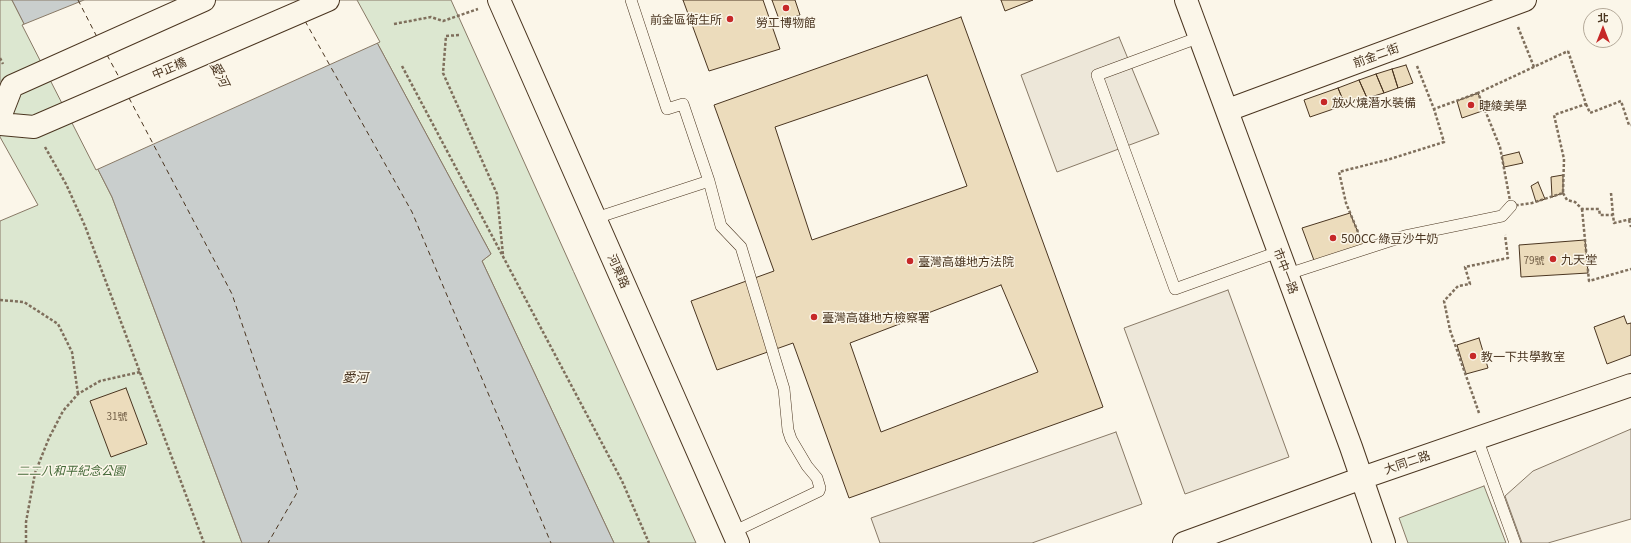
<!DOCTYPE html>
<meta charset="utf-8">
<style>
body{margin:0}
#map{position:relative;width:1631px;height:543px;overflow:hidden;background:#fbf6e9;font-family:Georgia,"Noto Sans TC",serif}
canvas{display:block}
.north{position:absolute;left:1583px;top:8px;width:40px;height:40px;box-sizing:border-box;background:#fbf6e9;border:1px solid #b4a999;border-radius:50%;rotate:0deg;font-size:11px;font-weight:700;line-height:16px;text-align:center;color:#4a3520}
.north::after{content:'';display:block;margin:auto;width:14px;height:18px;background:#c62828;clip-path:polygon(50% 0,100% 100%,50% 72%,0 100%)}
</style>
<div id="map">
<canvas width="1631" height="543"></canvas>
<div class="north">北</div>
</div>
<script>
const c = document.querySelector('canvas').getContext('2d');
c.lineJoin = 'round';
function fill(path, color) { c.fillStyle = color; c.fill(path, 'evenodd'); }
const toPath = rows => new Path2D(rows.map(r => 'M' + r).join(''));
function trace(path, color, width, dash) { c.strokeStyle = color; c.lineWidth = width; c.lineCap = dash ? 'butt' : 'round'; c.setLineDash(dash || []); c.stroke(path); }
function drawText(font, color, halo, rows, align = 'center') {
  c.font = font + ' Georgia,"Noto Sans TC",serif'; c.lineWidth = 3; c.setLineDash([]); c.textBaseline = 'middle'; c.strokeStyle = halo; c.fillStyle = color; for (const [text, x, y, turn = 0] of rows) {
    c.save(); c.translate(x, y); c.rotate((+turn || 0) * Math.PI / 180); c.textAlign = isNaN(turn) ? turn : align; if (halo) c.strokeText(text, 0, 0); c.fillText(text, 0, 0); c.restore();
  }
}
const green = toPath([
 [0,0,12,0,112,197,242,543,0,543,0,221,38,205,0,137,0,0],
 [354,0,451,0,696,543,614,543,482,261,491,254,354,0],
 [1484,486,1506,543,1408,543,1399,518,1484,486]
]);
const parking = toPath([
 [1119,37,1159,134,1057,172,1021,75,1119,37],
 [1228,290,1289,457,1185,494,1124,328,1228,290],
 [1631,429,1631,519,1548,543,1522,543,1505,496,1533,471,1631,429],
 [1116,432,1142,504,1032,543,880,543,871,518,1116,432]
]);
const water = toPath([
 [12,0,354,0,491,254,482,261,614,543,242,543,112,197,12,0]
]);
const pier = toPath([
 [84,0,357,0,380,42,96,170,22,25,84,0]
]);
const ferry = toPath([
 [78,0,97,37],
 [305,21,412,212,551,543],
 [107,55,120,79],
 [129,98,232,294,298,491,268,543]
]);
const building = toPath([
 [683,0,763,0,780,49,709,71,683,0],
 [772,0,795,0,800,15,780,22,772,0],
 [1001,0,1033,0,1005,11,1001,0],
 [961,17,1103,407,849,498,793,343,717,370,691,301,774,271,714,105,961,17],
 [927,75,967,186,812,240,775,127,927,75],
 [1001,285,1038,372,881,432,850,343,1001,285],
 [1406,65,1413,83,1398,88,1392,69,1406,65],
 [1392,69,1398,88,1384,93,1376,74,1392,69],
 [1376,74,1384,93,1367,98,1359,80,1376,74],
 [1359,80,1367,98,1345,105,1338,88,1359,80],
 [1338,88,1345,105,1310,117,1304,100,1338,88],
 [1478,93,1485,110,1462,118,1457,101,1478,93],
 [1519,152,1523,163,1504,167,1502,156,1519,152],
 [1563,175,1563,193,1552,197,1551,177,1563,175],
 [1538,182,1545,199,1536,202,1531,186,1538,182],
 [1350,213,1364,247,1315,263,1302,228,1350,213],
 [1585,240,1588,273,1521,277,1519,245,1585,240],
 [1624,316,1627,324,1631,323,1631,355,1607,364,1594,327,1624,316],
 [1479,338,1488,368,1466,374,1457,345,1479,338],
 [126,388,147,444,111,457,90,401,126,388]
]);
const path = toPath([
 [394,24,431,17,443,21,478,9],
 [1518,27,1534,67],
 [459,35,446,36,443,73,497,194,503,255],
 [1568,51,1586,104,1554,115,1564,159,1563,193,1532,203,1511,206,1500,147,1478,93,1568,51],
 [0,58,3,64],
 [402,66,622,481,649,543],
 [1417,66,1434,109,1478,93],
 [1586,104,1590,113,1621,101,1629,125,1631,125],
 [45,147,66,184,85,226,204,543],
 [1563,193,1567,200,1575,202,1582,209,1599,209,1600,215,1613,215,1614,223,1631,219],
 [1611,193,1613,215],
 [1582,209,1589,281,1631,269],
 [1629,220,1631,227],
 [1358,232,1346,203,1339,172,1390,159,1444,142,1434,109],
 [0,300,24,302,58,324,72,352,78,394],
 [1479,413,1450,330,1444,301,1458,286,1470,284,1465,267,1508,258,1505,235],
 [26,543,26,522,35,473,49,438,63,411,78,394,100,381,140,372]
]);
const lane = toPath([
 [631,0,667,109,683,104,709,181],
 [1200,37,1097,75,1175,289,1278,252],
 [596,218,709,181,721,226,741,247,784,389,788,430,791,439,807,466,817,478,820,488,819,491,733,532],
 [1288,274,1405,236,1502,216,1511,206],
 [1477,438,1515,543]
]);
const street = toPath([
 [499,0,738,543],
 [1186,0,1351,447,1384,543],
 [1228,110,1525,0],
 [1184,543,1362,478,1631,385]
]);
const secondary = toPath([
 [0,117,12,86,204,0],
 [0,124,34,127,328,0]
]);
const markers = [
 [786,8,4,"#c62828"],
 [730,19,4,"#c62828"],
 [1324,102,4,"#c62828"],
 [1471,105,4,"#c62828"],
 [1333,238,4,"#c62828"],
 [1553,259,4,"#c62828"],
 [910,261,4,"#c62828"],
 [814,317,4,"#c62828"],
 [1473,356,4,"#c62828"]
];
const numberNames = [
 ["79號",1534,260],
 ["31號",117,416]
];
const poiNames = [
 ["前金區衛生所",722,19,"right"],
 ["勞工博物館",786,22,"center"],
 ["放火燒潛水裝備",1332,102],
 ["睫綾美學",1479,105],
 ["500CC 綠豆沙牛奶",1341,238],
 ["九天堂",1561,259],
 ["臺灣高雄地方法院",918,261],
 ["臺灣高雄地方檢察署",822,317],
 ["教一下共學教室",1481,356]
];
const streetNames = [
 ["前金二街",1376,55,-20],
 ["中正橋",169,68,-23],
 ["河東路",619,271,66],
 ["市中一路",1286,271,69],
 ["大同二路",1407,462,-19]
];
const parkNames = [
 ["二二八和平紀念公園",71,470]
];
const waterNames = [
 ["愛河",220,74,64],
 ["愛河",355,377]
];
fill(green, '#dce7d0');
trace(green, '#887966', 1);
fill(parking, '#ede7d9');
trace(parking, '#887966', 1);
fill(water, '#c9cecd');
trace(water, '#887966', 1);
fill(pier, '#fbf6e9');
trace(pier, '#887966', 1);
trace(ferry, '#4a3520', 1, [5, 4]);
fill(building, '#ecdcbc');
trace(building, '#4a3520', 1);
trace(lane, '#4a3520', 12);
trace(street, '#4a3520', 24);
trace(secondary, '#4a3520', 24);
trace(path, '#7f6f5c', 2.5, [3, 2]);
trace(lane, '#fbf6e9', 11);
trace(street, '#fbf6e9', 22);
trace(secondary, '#fbf6e9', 22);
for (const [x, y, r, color] of markers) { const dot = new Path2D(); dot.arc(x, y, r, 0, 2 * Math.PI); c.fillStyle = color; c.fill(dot); trace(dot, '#fbf6e9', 1.5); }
drawText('10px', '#725f47', null, numberNames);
drawText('12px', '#4a3520', '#fbf6e9', poiNames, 'left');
drawText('12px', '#4a3520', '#fbf6e9', streetNames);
drawText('italic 12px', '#436837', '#fbf6e9', parkNames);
drawText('italic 13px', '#4a3520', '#fbf6e9', waterNames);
</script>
